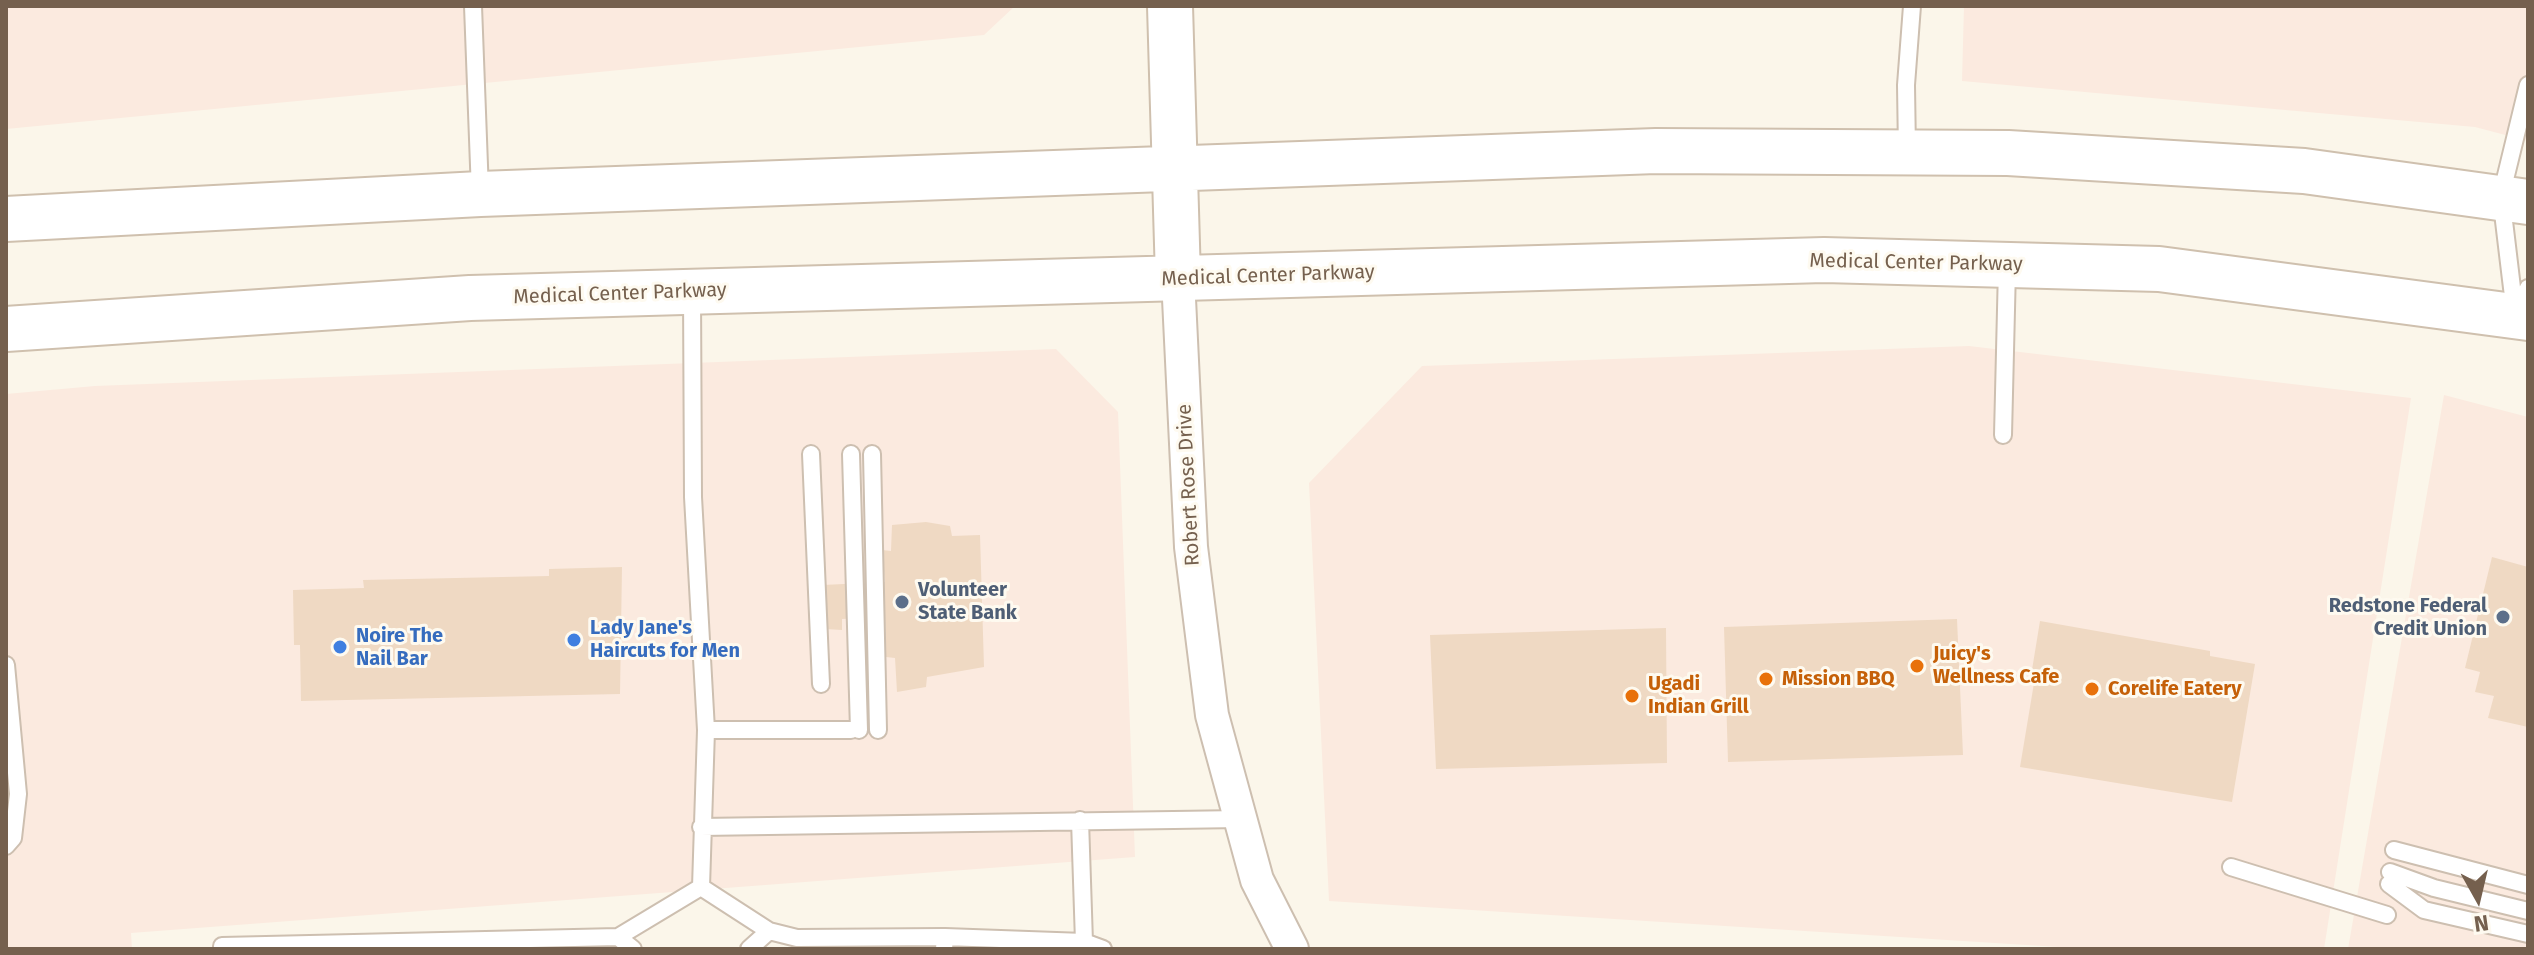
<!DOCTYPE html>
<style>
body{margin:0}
#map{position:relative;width:2534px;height:955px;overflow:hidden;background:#fbf6ea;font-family:"Fira Sans",sans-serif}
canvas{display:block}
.frame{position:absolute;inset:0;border:8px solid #75604e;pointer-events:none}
.north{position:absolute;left:2438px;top:859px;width:80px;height:80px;-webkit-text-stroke:6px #fefaf0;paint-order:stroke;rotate:172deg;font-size:22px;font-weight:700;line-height:32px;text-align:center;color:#75604e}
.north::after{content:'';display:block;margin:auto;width:28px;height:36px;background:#75604e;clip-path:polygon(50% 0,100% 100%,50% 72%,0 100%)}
</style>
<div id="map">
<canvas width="2534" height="955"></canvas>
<div class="frame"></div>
<div class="north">N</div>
</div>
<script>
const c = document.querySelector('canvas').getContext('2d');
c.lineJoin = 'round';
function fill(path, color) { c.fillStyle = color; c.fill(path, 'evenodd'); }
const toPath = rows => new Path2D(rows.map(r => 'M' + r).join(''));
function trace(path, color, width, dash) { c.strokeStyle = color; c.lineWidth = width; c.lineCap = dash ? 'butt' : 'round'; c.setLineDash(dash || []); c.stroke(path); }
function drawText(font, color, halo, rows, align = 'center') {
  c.font = font + ' "Fira Sans",sans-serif'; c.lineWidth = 6; c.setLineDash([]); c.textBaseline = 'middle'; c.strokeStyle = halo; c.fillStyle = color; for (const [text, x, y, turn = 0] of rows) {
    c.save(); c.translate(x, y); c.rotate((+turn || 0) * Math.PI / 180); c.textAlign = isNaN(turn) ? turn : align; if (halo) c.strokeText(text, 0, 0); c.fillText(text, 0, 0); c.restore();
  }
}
const commercial = toPath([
 [6,6,1015,6,984,35,6,129],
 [1964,6,2528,6,2528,141,2475,127,1962,81],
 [1969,346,2411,398,2324,949,2090,949,1329,901,1309,483,1422,366],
 [1056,349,1118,412,1135,857,131,933,132,949,6,949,6,394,95,386],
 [2444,395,2528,417,2528,949,2348,949]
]);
const building = toPath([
 [926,522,950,526,952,536,980,535,984,667,927,677,926,687,897,692,895,658,886,657,885,617,842,619,842,630,825,629,823,585,885,582,882,550,891,551,892,525],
 [2492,557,2528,567,2528,727,2488,718,2494,696,2475,692,2480,672,2465,668],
 [622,567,620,694,301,701,300,645,294,645,293,590,364,588,363,580,549,576,549,569],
 [1957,619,1963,755,1728,762,1724,627],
 [2040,621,2210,651,2210,656,2255,664,2232,802,2020,767,2035,677,2031,676],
 [1666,628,1667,763,1436,769,1430,635]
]);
const lane = toPath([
 [473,6,480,192],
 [1907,152,1906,85,1912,6],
 [692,292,693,497,706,730],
 [2515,313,2501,196,2528,85],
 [2516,314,2528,288],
 [2003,435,2007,268],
 [811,454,821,684],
 [851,454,859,730],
 [872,454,878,730],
 [6,665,18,794,13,838,6,846],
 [1080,820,1084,942],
 [701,827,1241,819],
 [2394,850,2528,885],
 [2231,867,2387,915],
 [2390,872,2434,888,2528,911],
 [2389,884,2424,910,2528,934],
 [701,887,706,730,851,730],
 [618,937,633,949],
 [222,949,222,946,618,937,701,887,769,931,797,938,945,937],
 [749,949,769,931],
 [944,949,945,937,1084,942,1103,949]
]);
const street = toPath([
 [1178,278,1191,547,1212,715,1257,880,1292,949]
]);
const secondary = toPath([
 [1170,6,1178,278],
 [6,219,480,194,1656,151,2008,153,2304,171,2528,202],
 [6,329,470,298,1824,260,2159,269,2528,318]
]);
const markers = [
 [902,602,8,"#5c6f8a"],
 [2503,617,8,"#5c6f8a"],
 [574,640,8,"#3f7fe0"],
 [340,647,8,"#3f7fe0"],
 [1917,666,8,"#e8710a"],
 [1766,679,8,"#e8710a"],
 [2092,689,8,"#e8710a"],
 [1632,696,8,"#e8710a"]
];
const streetNames = [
 ["Medical Center Parkway",1916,263,1],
 ["Medical Center Parkway",1268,276,-2],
 ["Medical Center Parkway",620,294,-2],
 ["Robert Rose Drive",1189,485,-93]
];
const serviceNames = [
 ["Volunteer",918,590],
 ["State Bank",918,613],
 ["Redstone Federal",2487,606,"right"],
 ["Credit Union",2487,629,"right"]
];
const shopNames = [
 ["Lady Jane's",590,628],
 ["Haircuts for Men",590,651],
 ["Noire The",356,636],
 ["Nail Bar",356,659]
];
const foodNames = [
 ["Juicy's",1933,654],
 ["Wellness Cafe",1933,677],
 ["Mission BBQ",1782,679],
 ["Ugadi",1648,684],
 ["Indian Grill",1648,707],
 ["Corelife Eatery",2108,689]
];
fill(commercial, '#fbeadf');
fill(building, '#efd9c3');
trace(lane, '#cdbfb0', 20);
trace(street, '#cdbfb0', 36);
trace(secondary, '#cfc0ae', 48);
trace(lane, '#fff', 16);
trace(street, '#fff', 32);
trace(secondary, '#fff', 44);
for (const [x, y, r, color] of markers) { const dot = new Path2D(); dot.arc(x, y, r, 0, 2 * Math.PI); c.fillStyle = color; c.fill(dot); trace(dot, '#fefaf0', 3); }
drawText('20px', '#75604e', '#fefaf0', streetNames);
drawText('bold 20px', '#4e5e75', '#fefaf0', serviceNames, 'left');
drawText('bold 20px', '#366cbe', '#fefaf0', shopNames, 'left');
drawText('bold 20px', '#c56008', '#fefaf0', foodNames, 'left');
</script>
